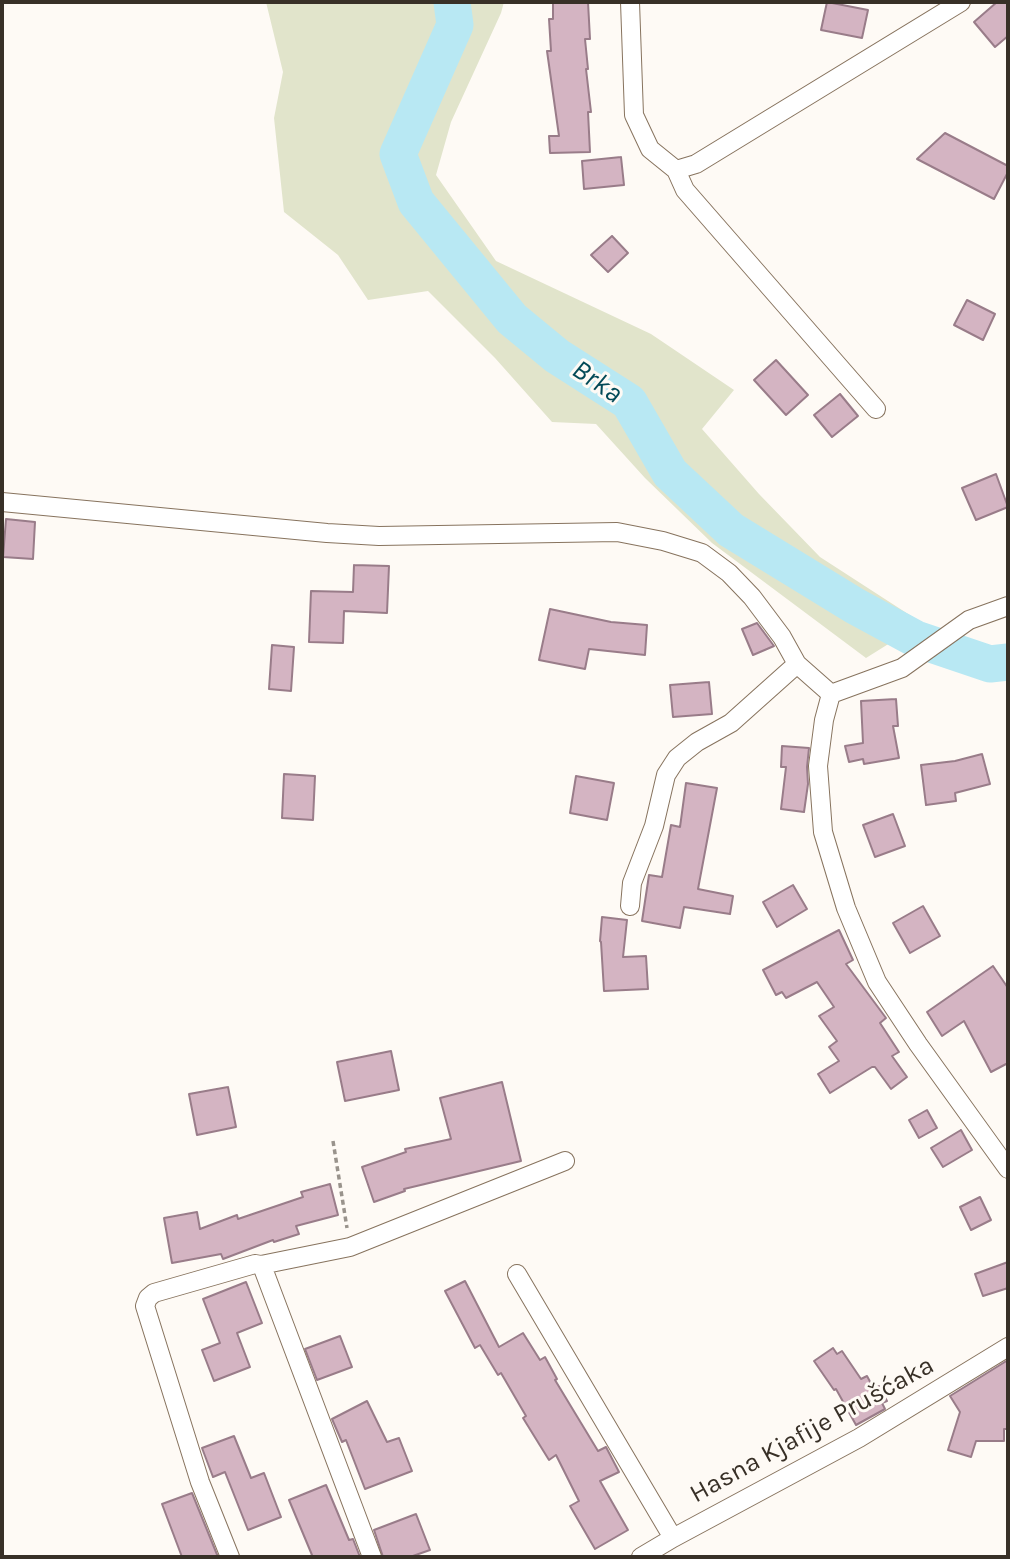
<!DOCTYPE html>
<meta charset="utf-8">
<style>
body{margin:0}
#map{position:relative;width:1010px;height:1559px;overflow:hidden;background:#fefaf5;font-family:Karla,sans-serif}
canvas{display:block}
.frame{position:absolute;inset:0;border:4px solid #383027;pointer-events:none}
</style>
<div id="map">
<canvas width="1010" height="1559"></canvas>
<div class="frame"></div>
</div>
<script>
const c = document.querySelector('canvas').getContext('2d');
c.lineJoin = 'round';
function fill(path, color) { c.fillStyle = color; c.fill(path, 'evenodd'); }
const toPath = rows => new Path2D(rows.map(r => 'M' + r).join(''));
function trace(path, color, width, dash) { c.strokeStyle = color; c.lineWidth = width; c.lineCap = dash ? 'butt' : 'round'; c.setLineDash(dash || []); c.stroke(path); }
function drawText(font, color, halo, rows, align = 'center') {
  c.font = font + ' Karla,sans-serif'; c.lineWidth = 6; c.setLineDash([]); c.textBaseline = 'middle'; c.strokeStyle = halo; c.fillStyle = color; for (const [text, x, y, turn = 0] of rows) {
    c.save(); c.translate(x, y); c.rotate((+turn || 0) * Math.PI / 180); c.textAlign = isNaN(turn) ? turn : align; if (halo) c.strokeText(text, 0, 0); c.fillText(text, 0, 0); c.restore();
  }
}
const green = toPath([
 [266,2,504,2,501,13,451,122,436,175,496,261,651,334,734,390,702,429,759,494,820,557,922,623,866,658,712,543,645,478,596,424,552,422,495,358,428,291,368,300,338,255,284,212,274,118,283,72]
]);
const river = toPath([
 [452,2,455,25,398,154,416,202,512,319,557,356,629,402,670,473,731,530,855,606,916,639,990,664,1008,662]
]);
const building = toPath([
 [553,2,588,2,590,39,585,39,588,69,586,69,591,112,588,112,590,152,550,153,549,136,559,136,547,51,551,51,549,19,553,19,553,2],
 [827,2,868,10,862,38,821,30,827,2],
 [997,2,1008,2,1008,36,995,47,974,22,997,2],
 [945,133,1008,166,1008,172,994,199,917,159,945,133],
 [621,157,624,185,584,189,582,161,621,157],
 [612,236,628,253,608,272,591,255,612,236],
 [967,300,995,314,983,340,954,325,967,300],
 [776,360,808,395,786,415,754,380,776,360],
 [840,394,858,416,832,437,814,415,840,394],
 [996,474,1008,507,976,520,962,488,996,474],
 [6,519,35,522,33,559,3,557,6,519],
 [354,565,389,566,387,613,344,611,343,643,309,642,311,591,353,592,354,565],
 [550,609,611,622,647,625,645,655,589,649,585,669,539,660,550,609],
 [757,623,774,646,753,655,742,629,757,623],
 [272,645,294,647,291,691,269,689,272,645],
 [709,682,712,714,673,717,670,685,709,682],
 [896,699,898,726,893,726,899,758,864,764,863,759,849,762,845,746,863,743,861,701,896,699],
 [782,746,809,748,807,767,808,784,804,812,781,809,786,767,781,767,782,746],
 [982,754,990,784,955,793,956,801,926,805,921,765,955,761,982,754],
 [284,774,315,776,313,820,282,818,284,774],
 [576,776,614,783,607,820,570,813,576,776],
 [686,783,717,788,698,889,733,896,730,914,684,907,680,928,642,921,649,875,662,877,671,825,680,827,686,783],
 [893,814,905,846,875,857,863,825,893,814],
 [793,885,807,909,777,927,763,902,793,885],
 [923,906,940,936,910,953,893,923,923,906],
 [602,917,627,920,623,957,646,956,648,989,604,991,601,942,600,941,602,917],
 [839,930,853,960,846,964,886,1018,880,1023,899,1052,892,1056,907,1077,891,1089,875,1067,872,1067,830,1093,818,1074,839,1061,829,1047,837,1041,819,1016,834,1007,817,982,786,998,782,992,776,995,763,970,839,930],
 [993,966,1008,988,1008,1063,991,1072,964,1021,942,1036,927,1012,993,966],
 [391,1051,399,1090,345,1101,337,1062,391,1051],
 [502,1082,521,1161,404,1189,405,1191,374,1202,362,1167,406,1152,405,1149,451,1139,440,1098,502,1082],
 [228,1087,236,1127,197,1135,189,1094,228,1087],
 [927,1110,937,1128,919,1138,909,1120,927,1110],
 [961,1130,972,1150,943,1167,931,1148,961,1130],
 [330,1184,338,1215,296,1226,299,1234,274,1242,273,1240,223,1259,221,1254,172,1263,164,1218,197,1212,200,1229,237,1215,238,1219,303,1197,301,1192,330,1184],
 [980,1197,991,1220,971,1230,960,1207,980,1197],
 [1008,1262,1008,1288,983,1296,975,1274,1008,1262],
 [465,1281,499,1347,523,1333,540,1360,545,1357,557,1379,555,1380,598,1451,606,1447,619,1472,600,1481,628,1530,595,1549,570,1506,579,1501,556,1455,549,1460,523,1418,526,1416,501,1373,498,1375,480,1345,475,1348,445,1291,465,1281],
 [246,1282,262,1323,237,1333,250,1367,214,1381,202,1350,220,1343,203,1299,246,1282],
 [340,1336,352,1367,317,1380,305,1349,340,1336],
 [833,1348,837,1354,842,1351,861,1379,867,1376,874,1389,879,1386,887,1401,882,1403,885,1409,856,1425,836,1389,834,1390,814,1361,833,1348],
 [1008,1360,1008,1429,1004,1429,1004,1441,976,1441,971,1457,948,1450,960,1412,950,1396,1008,1360],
 [367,1401,387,1442,399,1438,412,1471,365,1489,346,1440,342,1442,332,1419,367,1401],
 [234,1436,251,1478,264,1473,281,1517,248,1530,225,1472,213,1477,202,1448,234,1436],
 [326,1485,349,1540,353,1539,360,1557,309,1557,312,1555,289,1500,326,1485],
 [192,1493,218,1557,182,1557,162,1504,192,1493],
 [416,1514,430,1550,410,1557,383,1557,374,1530,416,1514]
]);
const path = toPath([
 [333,1141,347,1228]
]);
const minor = toPath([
 [630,2,634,115,650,149,676,170,685,190,876,409],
 [676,170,696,164,961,2],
 [2,502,327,533,379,536,617,532,663,541,702,553,729,573,752,597,782,637,797,664,831,694],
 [1008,606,969,620,902,668,831,694,824,720,818,766,823,832,846,908,877,982,918,1044,1008,1169],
 [630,906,632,883,654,826,666,775,677,758,697,742,731,723,797,664],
 [261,1265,350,1247,565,1161],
 [517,1274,673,1538],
 [230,1557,200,1482,145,1306,148,1298,154,1293,255,1264,261,1265,264,1271,372,1557],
 [641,1557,673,1538,859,1438,1008,1347]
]);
const streetNames = [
 ["Hasna Kjafije Prušćaka",812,1430,-29]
];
const waterNames = [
 ["Brka",597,382,34]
];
fill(green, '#e1e4cb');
trace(river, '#b8e8f3', 37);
fill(building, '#d4b4c2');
trace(building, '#997c89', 2);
trace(minor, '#87735e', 20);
trace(path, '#99938c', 3.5, [5, 3.5]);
trace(minor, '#fff', 18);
drawText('26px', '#383027', '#fefaf5', streetNames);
drawText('italic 28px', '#034a57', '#fefaf5', waterNames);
</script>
